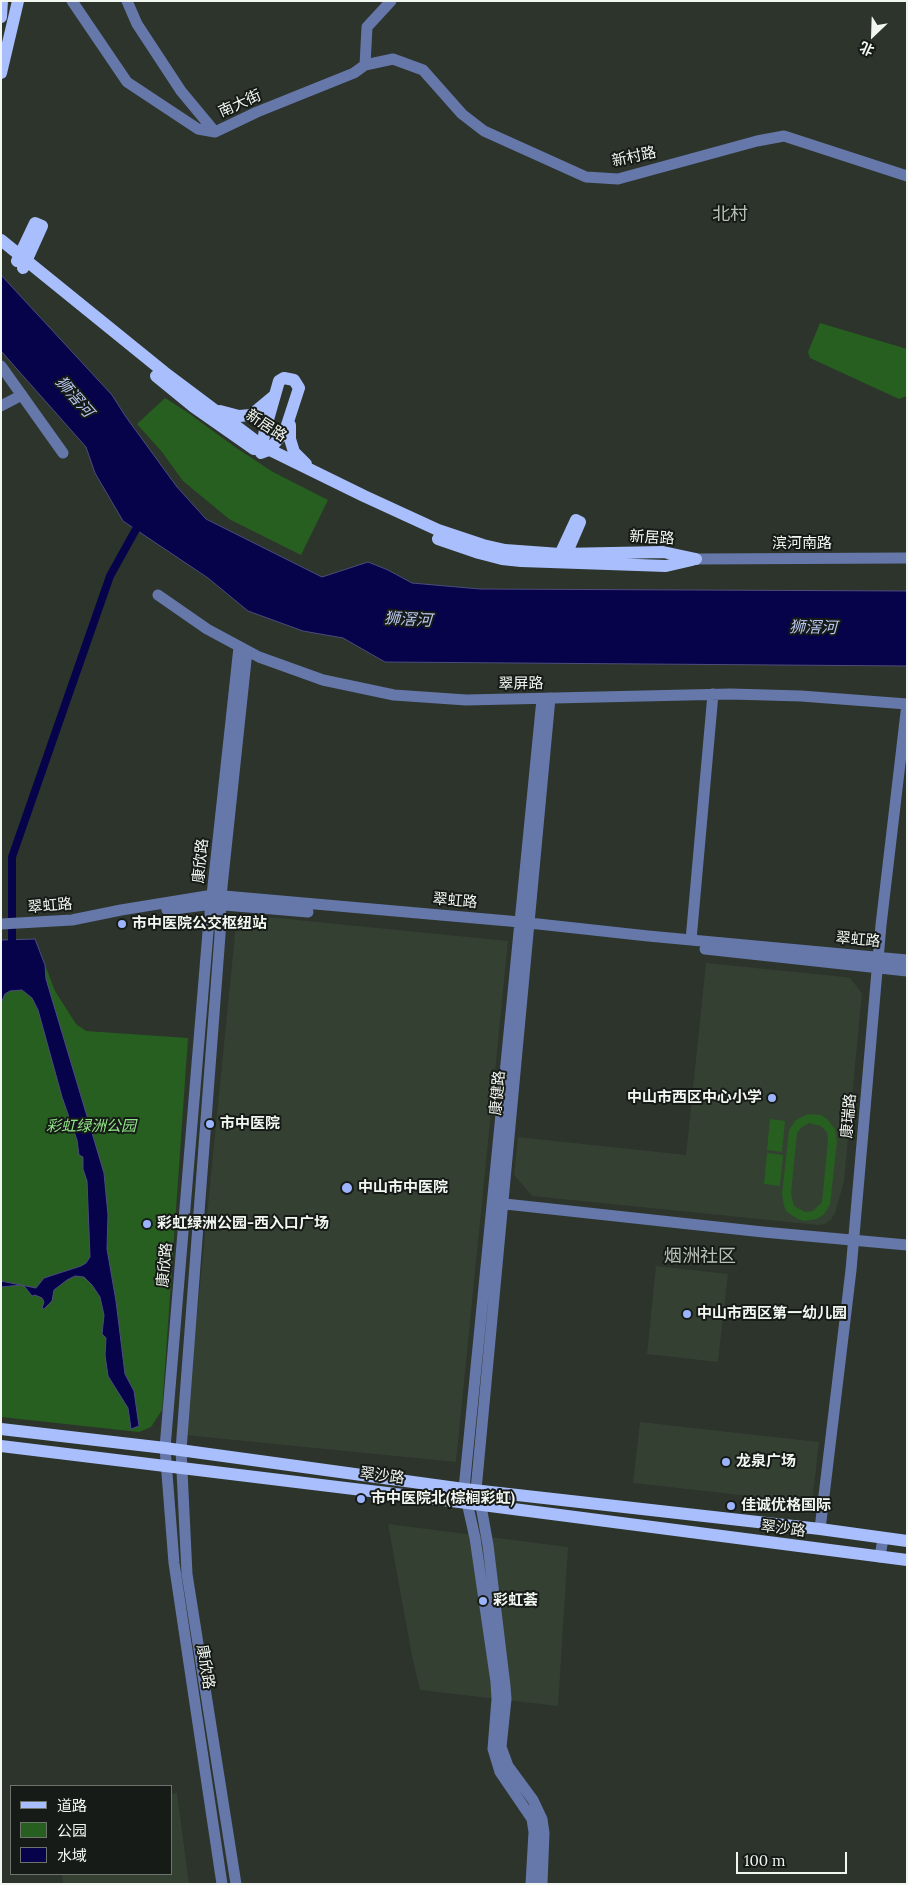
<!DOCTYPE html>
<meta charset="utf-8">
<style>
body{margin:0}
#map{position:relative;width:908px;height:1885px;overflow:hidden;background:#2c342b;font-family:Lora,"Noto Sans SC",serif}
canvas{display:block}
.frame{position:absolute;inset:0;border:2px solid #f1f6f0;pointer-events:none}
.legend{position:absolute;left:10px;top:1785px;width:162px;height:90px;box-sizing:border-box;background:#171b17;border:1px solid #6e736e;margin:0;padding:6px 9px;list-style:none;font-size:15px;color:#f1f6f0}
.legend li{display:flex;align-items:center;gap:10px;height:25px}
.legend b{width:25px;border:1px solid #6e736e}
.north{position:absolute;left:848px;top:10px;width:50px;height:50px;-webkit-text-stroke:4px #171b17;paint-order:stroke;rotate:204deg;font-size:14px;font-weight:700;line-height:20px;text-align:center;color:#f1f6f0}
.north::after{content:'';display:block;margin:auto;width:18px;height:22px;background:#f1f6f0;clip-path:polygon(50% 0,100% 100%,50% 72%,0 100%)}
.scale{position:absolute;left:736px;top:1852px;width:111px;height:22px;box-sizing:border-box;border:2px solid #f1f6f0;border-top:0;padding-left:6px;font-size:15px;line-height:18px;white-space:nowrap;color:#f1f6f0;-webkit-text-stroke:4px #171b17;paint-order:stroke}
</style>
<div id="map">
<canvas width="908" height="1885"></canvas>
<div class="frame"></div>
<ul class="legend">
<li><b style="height:6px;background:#a9befd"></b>道路</li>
<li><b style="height:14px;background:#265f20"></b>公园</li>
<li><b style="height:14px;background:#07034b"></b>水域</li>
</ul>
<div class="north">北</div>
<div class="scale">100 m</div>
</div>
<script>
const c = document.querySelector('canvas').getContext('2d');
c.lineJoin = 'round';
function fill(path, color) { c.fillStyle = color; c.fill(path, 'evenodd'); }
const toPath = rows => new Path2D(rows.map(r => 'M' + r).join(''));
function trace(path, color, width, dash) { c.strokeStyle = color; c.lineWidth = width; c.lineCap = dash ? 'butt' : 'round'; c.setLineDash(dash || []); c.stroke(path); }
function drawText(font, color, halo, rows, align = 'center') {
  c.font = font + ' Lora,"Noto Sans SC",serif'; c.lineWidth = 4; c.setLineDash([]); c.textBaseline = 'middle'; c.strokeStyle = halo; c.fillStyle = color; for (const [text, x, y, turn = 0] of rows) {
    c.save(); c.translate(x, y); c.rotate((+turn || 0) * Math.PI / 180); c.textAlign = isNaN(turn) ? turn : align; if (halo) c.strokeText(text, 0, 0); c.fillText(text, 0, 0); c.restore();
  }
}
const built = toPath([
 [237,914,508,941,456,1462,185,1435],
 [706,963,845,977,850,978,862,993,844,1181,835,1213,831,1220,825,1224,818,1225,532,1196,514,1175,518,1137,686,1155],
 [656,1266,728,1274,718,1362,647,1354],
 [640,1422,819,1442,812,1503,633,1483],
 [388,1524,568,1547,558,1706,420,1690,412,1656],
 [177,1793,189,1884,63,1884,62,1874,171,1874,171,1794]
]);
const green = toPath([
 [820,323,907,349,907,396,899,399,810,358,808,352],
 [165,398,187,412,235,447,273,472,328,500,301,555,229,519,183,481,162,452,137,424],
 [35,939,55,991,76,1024,86,1031,188,1038,162,1410,151,1427,139,1432,1,1417,1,940],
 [808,1114,821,1115,827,1119,835,1129,837,1141,830,1205,823,1215,817,1219,804,1221,798,1219,787,1212,784,1206,782,1194,789,1130,796,1120],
 [809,1123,821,1126,827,1132,828,1140,822,1202,813,1211,805,1212,794,1206,791,1194,797,1133,802,1127],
 [770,1119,785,1121,782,1152,767,1150],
 [767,1153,783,1155,780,1186,764,1184]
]);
const water = toPath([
 [1,275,112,395,126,417,177,487,206,519,322,577,368,562,388,570,412,583,480,589,907,591,907,666,385,662,343,638,303,631,248,611,208,578,123,521,95,473,86,447,1,351,1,275],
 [35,939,45,965,46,979,104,1173,108,1215,107,1249,116,1301,125,1374,134,1391,139,1426,131,1429,128,1408,108,1376,105,1355,106,1338,102,1334,104,1315,100,1297,92,1285,84,1277,75,1276,67,1280,54,1290,52,1301,44,1309,42,1308,44,1302,42,1298,35,1295,32,1296,25,1287,22,1285,1,1287,1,1281,36,1288,44,1278,81,1266,86,1263,90,1257,87,1181,83,1169,83,1157,79,1155,77,1140,62,1097,38,1010,32,998,22,990,10,991,5,994,1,1003,1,940,35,939]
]);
const canal = toPath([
 [12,939,12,857,110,576,140,522]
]);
const minor = toPath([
 [72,1,127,82,198,129,215,132,257,112,354,73,365,65,367,27,391,1],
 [127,1,137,24,181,91,215,132],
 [365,65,393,59,423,70,462,114,484,131,586,177,618,179,757,141,784,136,907,176],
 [1,366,63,453],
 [1,406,22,395],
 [696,559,907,558],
 [158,595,207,629,259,657,323,680,394,695,466,700,731,694,801,696,907,704],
 [167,910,212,904,308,912],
 [1,924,72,920,121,910,213,895,520,922,648,936,907,960],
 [691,940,713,694],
 [705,949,907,971],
 [496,1203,763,1232,907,1245],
 [820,1529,851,1270,881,925,907,704],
 [880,1557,883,1538],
 [222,1884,174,1563,165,1448,208,932,239,647],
 [236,1884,187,1574,181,1450,220,935,221,896,247,651],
 [531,1884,534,1832,532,1819,500,1772,493,1749,497,1699,496,1682,475,1538,464,1489,542,699],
 [542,1884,544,1833,542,1819,533,1800,508,1766,501,1747,506,1699,505,1686,488,1545,481,1506,476,1490,550,698]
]);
const major = toPath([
 [1,17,2,1],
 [1,73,18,1],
 [1,240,164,372,264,447,364,496,438,530,483,545,505,550,560,554,663,552,696,559],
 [17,261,35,223,42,226,23,268],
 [156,376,194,407,254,449],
 [284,378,294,380,299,388,285,431,269,450,261,453,265,430,279,381,284,378],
 [220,411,239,416,251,415,275,395],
 [290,425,290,439,294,452,306,464],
 [438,539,479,553,502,559,521,561,666,566,692,560],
 [557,561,576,520,580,522,564,559],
 [1,1429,165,1448,464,1489,820,1529,907,1541],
 [1,1446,436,1499,907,1560]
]);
const markers = [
 [122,924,5,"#9cb4fd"],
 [772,1098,5,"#9cb4fd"],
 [210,1124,5,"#9cb4fd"],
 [347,1188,6,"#9cb4fd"],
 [147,1224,5,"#9cb4fd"],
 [687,1314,5,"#9cb4fd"],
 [726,1462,5,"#9cb4fd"],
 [361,1499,5,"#9cb4fd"],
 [731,1506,5,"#9cb4fd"],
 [483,1601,5,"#9cb4fd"]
];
const streetNames = [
 ["南大街",240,104,-24],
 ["新村路",634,157,-12],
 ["新居路",266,426,33],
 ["新居路",652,538,3],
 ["滨河南路",802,544],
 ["翠屏路",521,684,-1],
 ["康欣路",201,861,-84],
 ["翠虹路",455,901,5],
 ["翠虹路",50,906,-5],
 ["翠虹路",858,940,5],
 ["康健路",498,1093,-85],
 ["康瑞路",849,1116,-85],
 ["康欣路",165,1265,-85],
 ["翠沙路",382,1476,7],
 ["翠沙路",783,1529,7],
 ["康欣路",205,1667,81]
];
const poiNames = [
 ["市中医院公交枢纽站",132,924],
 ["中山市西区中心小学",762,1098,"right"],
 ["市中医院",220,1124],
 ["中山市中医院",358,1188],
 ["彩虹绿洲公园-西入口广场",157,1224],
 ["中山市西区第一幼儿园",697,1314],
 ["龙泉广场",736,1462],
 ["市中医院北(棕榈彩虹)",371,1499],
 ["佳诚优格国际",741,1506],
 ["彩虹荟",493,1601]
];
const parkNames = [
 ["彩虹绿洲公园",91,1127]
];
const waterNames = [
 ["狮滘河",74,397,49],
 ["狮滘河",408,620,3],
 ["狮滘河",813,628,1]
];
const quarterNames = [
 ["北村",730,215],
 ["烟洲社区",700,1257]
];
fill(built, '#344032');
fill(green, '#265f20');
fill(water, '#07034b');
trace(water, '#4d4c7c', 1);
trace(canal, '#07034b', 8);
trace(minor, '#67a', 11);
trace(major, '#a9befd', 12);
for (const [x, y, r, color] of markers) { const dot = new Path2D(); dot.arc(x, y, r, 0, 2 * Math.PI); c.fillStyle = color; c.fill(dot); trace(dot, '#171b17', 2); }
drawText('15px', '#f1f6f0', '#171b17', streetNames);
drawText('bold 15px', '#f1f6f0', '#171b17', poiNames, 'left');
drawText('italic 15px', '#92e788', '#171b17', parkNames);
drawText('italic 16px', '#b9c8f2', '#171b17', waterNames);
drawText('18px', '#b7c1b6', '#171b17', quarterNames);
</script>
